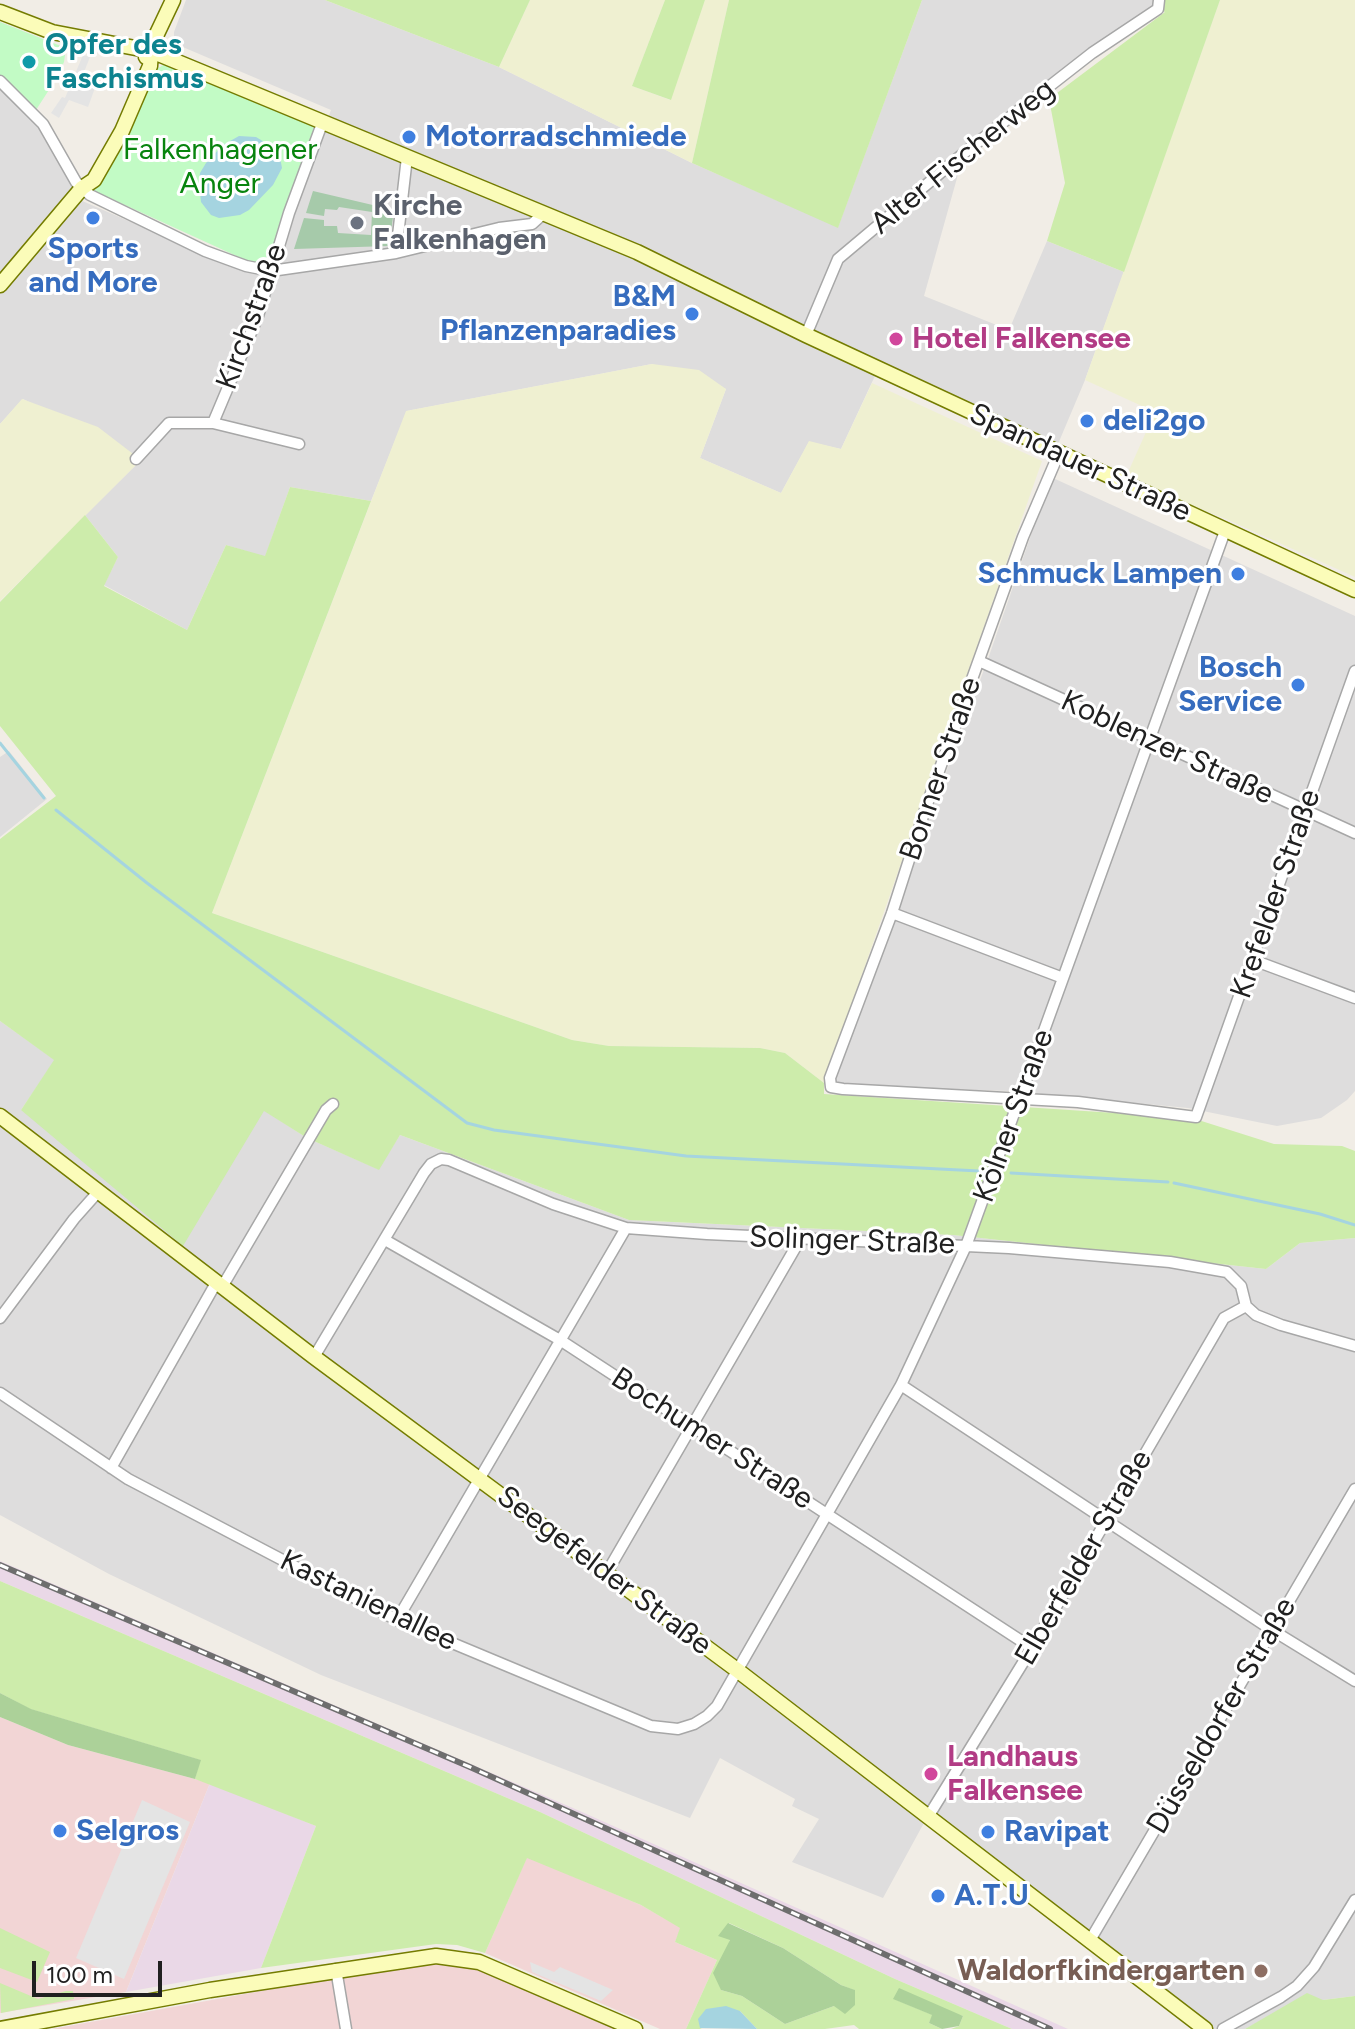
<!DOCTYPE html>
<meta charset="utf-8">
<style>
body{margin:0}
#map{position:relative;width:1355px;height:2029px;overflow:hidden;background:#f1ede6;font-family:Figtree,sans-serif}
canvas{display:block}
.scale{position:absolute;left:32px;top:1961px;width:130px;height:36px;box-sizing:border-box;border:4px solid #202020;border-top:0;padding-left:10px;font-size:24px;line-height:28px;white-space:nowrap;color:#202020;-webkit-text-stroke:6px #fff;paint-order:stroke}
</style>
<div id="map">
<canvas width="1355" height="2029"></canvas>
<div class="scale">100 m</div>
</div>
<script>
const c = document.querySelector('canvas').getContext('2d');
c.lineJoin = 'round';
function fill(path, color) { c.fillStyle = color; c.fill(path, 'evenodd'); }
const toPath = rows => new Path2D(rows.map(r => 'M' + r).join(''));
function trace(path, color, width, dash) { c.strokeStyle = color; c.lineWidth = width; c.lineCap = dash ? 'butt' : 'round'; c.setLineDash(dash || []); c.stroke(path); }
function drawText(font, color, halo, rows, align = 'center') {
  c.font = font + ' Figtree,sans-serif'; c.lineWidth = 6; c.setLineDash([]); c.textBaseline = 'middle'; c.strokeStyle = halo; c.fillStyle = color; for (const [text, x, y, turn = 0] of rows) {
    c.save(); c.translate(x, y); c.rotate((+turn || 0) * Math.PI / 180); c.textAlign = isNaN(turn) ? turn : align; if (halo) c.strokeText(text, 0, 0); c.fillText(text, 0, 0); c.restore();
  }
}
const residential = toPath([
 [186,0,325,0,499,67,692,163,838,227,922,0,1159,0,1158,9,964,153,924,296,1009,330,1047,241,1124,272,1085,380,1058,444,880,365,841,449,809,442,781,493,700,458,726,389,652,364,407,411,371,501,290,487,265,557,226,545,187,630,104,585,118,557,85,515,141,460,23,399,0,424,0,88,40,126,80,200,205,254,273,278,331,110,178,45,174,40,174,32],
 [1053,478,1355,616,1355,1091,1347,1100,1321,1118,1277,1126,1188,1108,1010,1091,839,1086,833,1078,989,656,1049,483],
 [9,751,47,799,0,837,0,757],
 [0,1021,55,1060,21,1110,264,1110,307,1138,378,1169,400,1135,629,1220,953,1235,1266,1269,1300,1243,1355,1238,1355,1996,1323,2000,1274,2014,1245,2029,1198,2029,925,1821,883,1898,792,1862,819,1819,792,1806,795,1799,720,1758,690,1818,321,1675,109,1574,0,1515]
]);
const commercial = toPath([
 [0,1717,68,1745,210,1783,126,1992,0,2013],
 [527,1857,641,1905,681,1928,675,1942,717,1960,686,2029,660,2029,485,1953],
 [421,1962,467,1964,624,2029,52,2029]
]);
const industrial = toPath([
 [0,1561,582,1812,1068,2029,1012,2029,895,1979,540,1812,0,1581],
 [210,1783,316,1826,261,1968,126,1992]
]);
const farmland = toPath([
 [530,0,665,0,632,86,670,100,705,0,729,0,692,163,499,67],
 [1220,0,1355,0,1355,577,1226,519,1125,479,1155,412,1085,380],
 [652,364,699,370,726,389,700,458,781,493,809,441,841,449,872,383,1042,461,824,1083,785,1053,760,1048,609,1046,572,1040,212,913,406,411],
 [22,399,98,427,141,460,0,601,0,424]
]);
const grass = toPath([
 [325,0,530,0,499,67],
 [665,0,705,0,671,100,632,86],
 [729,0,922,0,838,228,692,163],
 [1159,0,1220,0,1124,272,1047,241,1065,183,1049,99,1165,12,1158,9],
 [290,487,371,501,212,913,572,1040,609,1046,760,1048,785,1053,824,1083,824,1094,1192,1118,1274,1144,1342,1146,1355,1151,1355,1238,1300,1243,1266,1269,953,1235,629,1220,400,1135,379,1170,307,1138,264,1111,183,1246,21,1110,54,1060,0,1021,0,839,56,796,0,726,0,602,85,515,118,557,104,586,187,630,226,545,265,556],
 [0,1581,540,1812,895,1979,1012,2029,951,2029,959,2026,963,2016,894,1999,933,2015,929,2023,942,2029,859,2029,854,2025,825,2029,757,2029,740,2011,700,2028,702,2029,686,2029,717,1960,675,1942,680,1928,641,1905,527,1858,485,1953,457,1945,436,1944,261,1968,316,1826,195,1779,200,1760,30,1709,0,1693],
 [729,1923,783,1948,841,1985,854,1990,834,2006,785,2024,742,1996,721,1990,730,1939],
 [0,1928,50,1952,37,1982,0,1968],
 [0,1983,38,1999,66,1991,73,1991,74,1999,1,2013],
 [1307,1993,1323,2000,1355,1996,1355,2029,1245,2029]
]);
const forest = toPath([
 [0,1693,31,1709,201,1760,195,1779,68,1745,0,1717],
 [728,1923,783,1948,841,1985,855,1990,855,2005,845,2014,834,2006,785,2024,742,1996,721,1990,713,1973,730,1940,718,1936],
 [899,1988,963,2016,959,2026,942,2029,929,2023,932,2015,893,1999]
]);
const cemetery = toPath([
 [313,191,394,210,389,246,294,249,304,218,324,220,324,226,337,226,338,233,371,235,372,212,339,207,337,210,325,209,324,216,306,213]
]);
const park = toPath([
 [0,22,66,48,64,62,56,79,36,110,0,75],
 [163,65,173,67,312,125,315,131,267,264,254,264,92,190,123,145,154,71]
]);
const parking = toPath([
 [83,55,90,57,80,82,95,88,88,107,69,100,59,118,51,113,62,97,65,98],
 [142,1800,190,1822,124,1979,76,1958],
 [530,1962,554,1972,560,1967,613,1990,601,2001,532,1972]
]);
const water = toPath([
 [239,136,256,137,271,146,279,152,282,168,273,185,249,210,240,215,219,218,211,215,201,202,199,184,200,173,206,163,223,145],
 [726,2006,740,2011,757,2029,700,2028,698,2019,706,2009]
]);
const stream = toPath([
 [0,743,44,798],
 [56,810,147,883,467,1123,494,1130,686,1156,979,1171],
 [1011,1173,1168,1182],
 [1174,1183,1320,1214,1355,1225]
]);
const street = toPath([
 [0,81,43,124,76,182,90,195,205,251,246,266,271,271,396,253,499,228,532,224,543,214],
 [396,253,407,157],
 [806,335,838,259,964,153,1092,53,1158,9,1159,0],
 [213,423,258,316,289,213,323,121],
 [1059,453,1023,537,925,810,892,913,830,1078,831,1087,843,1089,1078,1102,1196,1117,1355,671],
 [136,459,169,423,213,423,299,444],
 [979,661,1355,833],
 [892,913,1063,978],
 [1253,960,1355,998],
 [385,1240,560,1340,1032,1648],
 [222,1287,326,1110,333,1104],
 [1246,1306,1256,1315,1281,1325,1355,1346],
 [0,1318,74,1219,98,1192],
 [314,1357,424,1173,431,1164,441,1159,449,1160,553,1204,626,1228,707,1234,1009,1248,1170,1262,1227,1272,1241,1286,1246,1306],
 [901,1385,1272,1630,1355,1681],
 [0,1393,128,1479,397,1620,651,1726,678,1729,694,1724,707,1716,717,1706,733,1678,901,1385,966,1246,1225,531],
 [111,1468,216,1283],
 [606,1574,801,1238],
 [397,1620,626,1228],
 [928,1817,1032,1648,1224,1318,1246,1306],
 [1089,1942,1355,1489],
 [336,1969,346,2029],
 [1223,2029,1281,1997,1297,1986,1314,1967,1355,1900]
]);
const secondary = toPath([
 [0,12,52,32,151,51,637,252,806,335,1355,590],
 [146,57,173,0],
 [0,285,82,188,94,180,122,131,150,66,151,51],
 [0,1116,314,1357,737,1670,1205,2029],
 [0,2029,210,1990,436,1956,479,1962,635,2029]
]);
const rail = toPath([
 [0,1565,470,1767,1050,2029]
]);
const markers = [
 [29,62,8,"#0f9aa8"],
 [409,137,8,"#3f7fe0"],
 [93,218,8,"#3f7fe0"],
 [357,223,8,"#6b7280"],
 [692,314,8,"#3f7fe0"],
 [896,339,8,"#d1479c"],
 [1087,421,8,"#3f7fe0"],
 [1238,574,8,"#3f7fe0"],
 [1298,685,8,"#3f7fe0"],
 [931,1774,8,"#d1479c"],
 [60,1831,8,"#3f7fe0"],
 [988,1832,8,"#3f7fe0"],
 [938,1896,8,"#3f7fe0"],
 [1261,1971,8,"#8d6e63"]
];
const cultureNames = [
 ["Opfer des",45,45],
 ["Faschismus",45,79]
];
const shopNames = [
 ["Motorradschmiede",425,137],
 ["Sports",93,249,"center"],
 ["and More",93,283,"center"],
 ["B&M",676,297,"right"],
 ["Pflanzenparadies",676,331,"right"],
 ["deli2go",1103,421],
 ["Schmuck Lampen",1222,574,"right"],
 ["Bosch",1282,668,"right"],
 ["Service",1282,702,"right"],
 ["Selgros",76,1831],
 ["Ravipat",1004,1832],
 ["A.T.U",954,1896]
];
const parkNames = [
 ["Falkenhagener",220,150],
 ["Anger",220,184]
];
const streetNames = [
 ["Alter Fischerweg",963,157,-39],
 ["Kirchstraße",252,317,-70],
 ["Spandauer Straße",1080,463,25],
 ["Koblenzer Straße",1167,748,25],
 ["Bonner Straße",941,769,-71],
 ["Krefelder Straße",1276,894,-71],
 ["Kölner Straße",1014,1116,-70],
 ["Solinger Straße",852,1241,2],
 ["Bochumer Straße",712,1439,33],
 ["Elberfelder Straße",1084,1558,-60],
 ["Seegefelder Straße",604,1571,37],
 ["Kastanienallee",368,1601,26],
 ["Düsseldorfer Straße",1222,1716,-60]
];
const worshipNames = [
 ["Kirche",373,206],
 ["Falkenhagen",373,240]
];
const hotelNames = [
 ["Hotel Falkensee",912,339],
 ["Landhaus",947,1757],
 ["Falkensee",947,1791]
];
const educationNames = [
 ["Waldorfkindergarten",1245,1971]
];
fill(residential, '#dedddd');
fill(commercial, '#f2d5d5');
fill(industrial, '#ead8e7');
fill(farmland, '#eff0d1');
fill(grass, '#cdecab');
fill(forest, '#acd199');
fill(cemetery, '#a6caaa');
fill(park, '#c2fbc5');
fill(parking, '#e4e4e4');
fill(water, '#a5d4e0');
trace(stream, '#a5d4e0', 3);
trace(street, '#a7a7a7', 13);
trace(secondary, '#747c01', 17);
trace(street, '#fff', 10);
trace(secondary, '#fbfcb9', 14);
trace(rail, '#6e6e6e', 6);
trace(rail, '#fff', 3, [9]);
for (const [x, y, r, color] of markers) { const dot = new Path2D(); dot.arc(x, y, r, 0, 2 * Math.PI); c.fillStyle = color; c.fill(dot); trace(dot, '#fff', 3); }
drawText('bold 30px', '#0d838f', '#fff', cultureNames, 'left');
drawText('bold 30px', '#366cbe', '#fff', shopNames, 'left');
drawText('30px', '#08840e', '#fff', parkNames);
drawText('30px', '#202020', '#fff', streetNames);
drawText('bold 30px', '#5b616d', '#fff', worshipNames, 'left');
drawText('bold 30px', '#b23c85', '#fff', hotelNames, 'left');
drawText('bold 30px', '#785e54', '#fff', educationNames, 'right');
</script>
